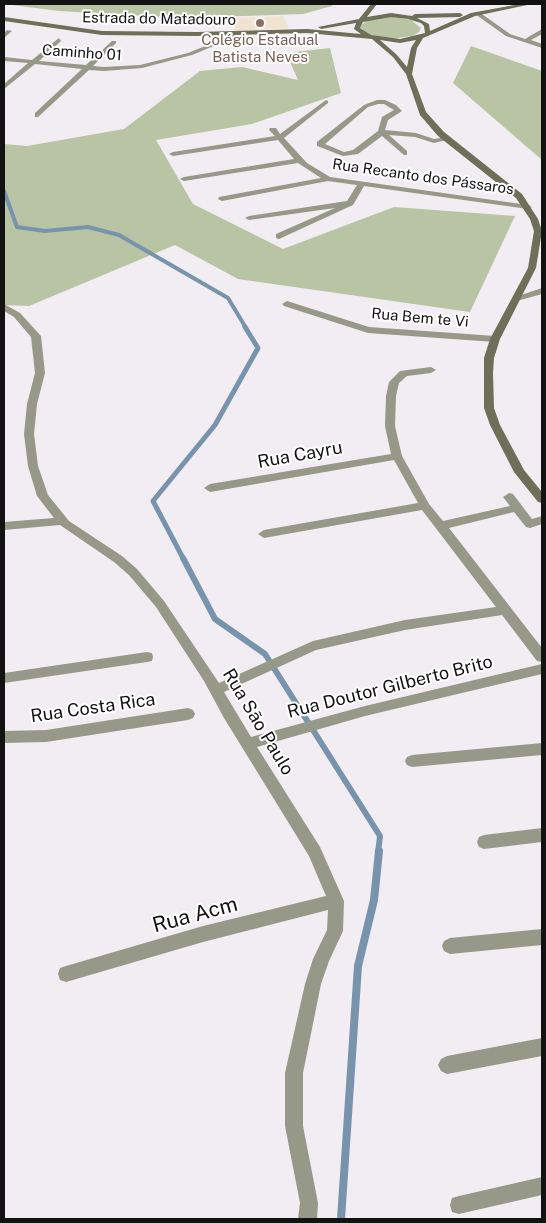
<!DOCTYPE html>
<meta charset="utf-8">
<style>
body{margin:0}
#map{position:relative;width:546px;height:1223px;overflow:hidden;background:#f1edf2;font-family:"Public Sans",sans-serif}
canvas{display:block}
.frame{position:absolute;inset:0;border:5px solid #131213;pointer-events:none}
</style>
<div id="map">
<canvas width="546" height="1223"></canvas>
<div class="frame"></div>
</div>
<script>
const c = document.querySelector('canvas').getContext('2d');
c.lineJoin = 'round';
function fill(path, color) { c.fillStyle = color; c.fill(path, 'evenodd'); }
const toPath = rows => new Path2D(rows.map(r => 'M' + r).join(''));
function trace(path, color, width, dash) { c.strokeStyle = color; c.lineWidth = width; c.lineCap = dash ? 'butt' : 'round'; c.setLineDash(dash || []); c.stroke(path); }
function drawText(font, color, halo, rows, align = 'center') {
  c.font = font + ' "Public Sans",sans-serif'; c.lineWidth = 4; c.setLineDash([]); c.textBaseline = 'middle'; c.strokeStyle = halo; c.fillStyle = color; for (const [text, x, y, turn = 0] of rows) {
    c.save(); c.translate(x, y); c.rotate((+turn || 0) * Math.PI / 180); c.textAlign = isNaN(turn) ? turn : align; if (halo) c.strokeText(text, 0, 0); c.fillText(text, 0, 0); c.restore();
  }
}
const education = toPath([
 [283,16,289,28,235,31,232,18]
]);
const green = toPath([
 [4,4,334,4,332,6,303,14,183,18,59,11],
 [388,16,411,20,421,28,419,32,412,36,390,39,369,35,360,27,367,20],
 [471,46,542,71,542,160,453,83],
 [330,48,341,93,252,124,156,140,193,204,283,249,394,207,515,216,470,312,238,279,175,245,29,306,4,305,4,144,27,146,124,129,200,71,242,67,298,80,286,53]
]);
const streamFar3 = toPath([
 [4,191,17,227,45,231,88,227,119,235,228,298,246,328]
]);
const streamFar2 = toPath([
 [184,560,153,501,215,425,258,348,245,327]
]);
const streamFar1 = toPath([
 [183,558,215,619,265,654,380,836,378,853]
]);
const stream = toPath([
 [341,1219,358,966,374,900,379,851]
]);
const minor = toPath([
 [475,12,479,12,510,34,525,39,542,29,542,34,531,40,542,44,542,48,506,36,475,14,475,12],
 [7,30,12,31,4,38,4,33,7,30],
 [240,32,245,33,192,55,142,68,104,71,89,70,38,117,35,117,35,113,82,69,35,64,4,89,4,84,28,63,4,61,4,57,32,60,59,38,61,41,39,61,86,65,112,41,116,41,116,43,93,66,104,67,140,65,188,53,240,32],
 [326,100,328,101,328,103,284,138,307,163,330,177,528,205,532,207,528,209,364,186,353,205,279,239,276,238,276,234,335,208,249,220,245,218,249,216,347,201,357,185,328,181,222,201,218,199,219,197,321,178,298,163,184,181,180,179,184,177,294,159,278,140,173,156,169,154,173,152,275,136,269,130,270,128,276,128,280,134,326,100],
 [377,100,385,100,396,105,402,111,388,120,385,130,416,133,434,139,447,137,451,139,434,143,415,137,389,135,407,151,407,155,404,155,382,136,358,154,343,156,317,146,317,142,364,105,377,100],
 [378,104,384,104,394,110,382,117,378,131,353,150,344,152,325,144,368,107,378,104],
 [542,288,542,294,517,301,512,298,542,288],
 [287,301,369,327,495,336,500,339,495,342,368,333,284,306,282,304,287,301],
 [4,304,20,313,41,336,45,373,37,404,34,434,38,466,48,495,69,521,122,556,137,569,164,601,219,683,313,641,405,620,496,607,422,510,264,538,258,534,264,530,418,503,394,460,210,492,204,488,210,484,391,454,385,426,386,396,389,382,400,371,431,367,436,370,431,373,407,376,399,383,396,396,395,426,402,456,429,504,443,521,510,506,503,497,509,493,513,494,532,519,542,516,542,524,530,528,526,527,514,512,449,528,542,648,542,662,537,661,502,615,405,630,316,650,224,692,251,737,365,706,542,664,542,674,365,716,257,747,320,847,344,901,343,931,329,961,321,984,303,1073,303,1126,318,1203,317,1219,298,1219,300,1203,285,1126,285,1073,305,984,313,959,327,930,328,910,203,942,66,982,60,980,58,974,60,968,66,966,203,926,326,896,309,856,224,718,204,681,156,607,129,575,114,562,60,525,4,530,4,522,54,518,37,496,28,466,24,434,27,404,35,373,31,337,14,317,4,311,4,304],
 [147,652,152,653,153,657,152,661,147,662,4,683,4,673,147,652],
 [188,708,193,710,195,714,193,718,188,720,46,742,4,743,4,731,46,730,188,708],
 [542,743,542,755,412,767,407,765,405,761,407,757,412,755,542,743],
 [542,828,542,842,484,849,479,847,477,842,479,837,484,835,542,828],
 [542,929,542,945,450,954,444,951,442,946,444,941,450,938,542,929],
 [542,1038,542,1056,447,1074,441,1071,438,1065,441,1059,447,1056,542,1038],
 [542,1177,542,1195,459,1214,452,1212,450,1205,452,1198,459,1196,542,1177]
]);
const secondary = toPath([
 [371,4,377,4,367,17,391,13,412,16,415,14,460,13,463,15,460,17,417,18,429,24,430,31,471,13,520,4,532,4,475,16,423,38,417,48,412,74,426,112,444,132,522,194,538,219,542,231,536,268,500,339,494,358,493,373,494,408,500,425,524,470,542,492,542,503,538,502,514,472,490,425,484,408,484,358,490,339,528,268,534,231,530,219,516,198,438,136,420,115,406,74,393,57,372,39,307,33,197,36,102,35,4,21,4,17,102,31,197,32,307,29,361,34,354,29,356,23,321,29,318,27,359,19,371,4],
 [391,17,408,19,421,23,424,26,425,33,400,39,371,35,360,28,363,22,391,17],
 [380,40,400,43,416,40,411,48,407,67,397,55,380,40]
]);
const markers = [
 [260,23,5,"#8d6e63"]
];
const farStreetnames = [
 ["Estrada do Matadouro",159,19,1],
 ["Caminho 01",82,53,4],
 ["Rua Recanto dos Pássaros",423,177,8],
 ["Rua Bem te Vi",420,318,5]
];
const farEducationnames = [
 ["Colégio Estadual",260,40],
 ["Batista Neves",260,57]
];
const streetNames = [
 ["Rua Cayru",300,455,-10],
 ["Rua Doutor Gilberto Brito",390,687,-14],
 ["Rua Costa Rica",93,708,-8],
 ["Rua São Paulo",258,722,59]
];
const nearStreetnames = [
 ["Rua Acm",195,915,-15]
];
fill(education, '#f1e3cf');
fill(green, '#b8c4a4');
trace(streamFar3, '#7894ad', 4);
trace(streamFar2, '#7894ad', 5);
trace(streamFar1, '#7894ad', 6);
trace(stream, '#7894ad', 8);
fill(minor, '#969888');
fill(secondary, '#6d6f58');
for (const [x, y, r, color] of markers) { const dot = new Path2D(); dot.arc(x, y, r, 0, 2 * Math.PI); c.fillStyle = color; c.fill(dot); trace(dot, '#fff', 2); }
drawText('15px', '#131213', '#fff', farStreetnames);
drawText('15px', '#785e54', '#fff', farEducationnames);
drawText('18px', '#131213', '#fff', streetNames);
drawText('21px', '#131213', '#fff', nearStreetnames);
</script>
